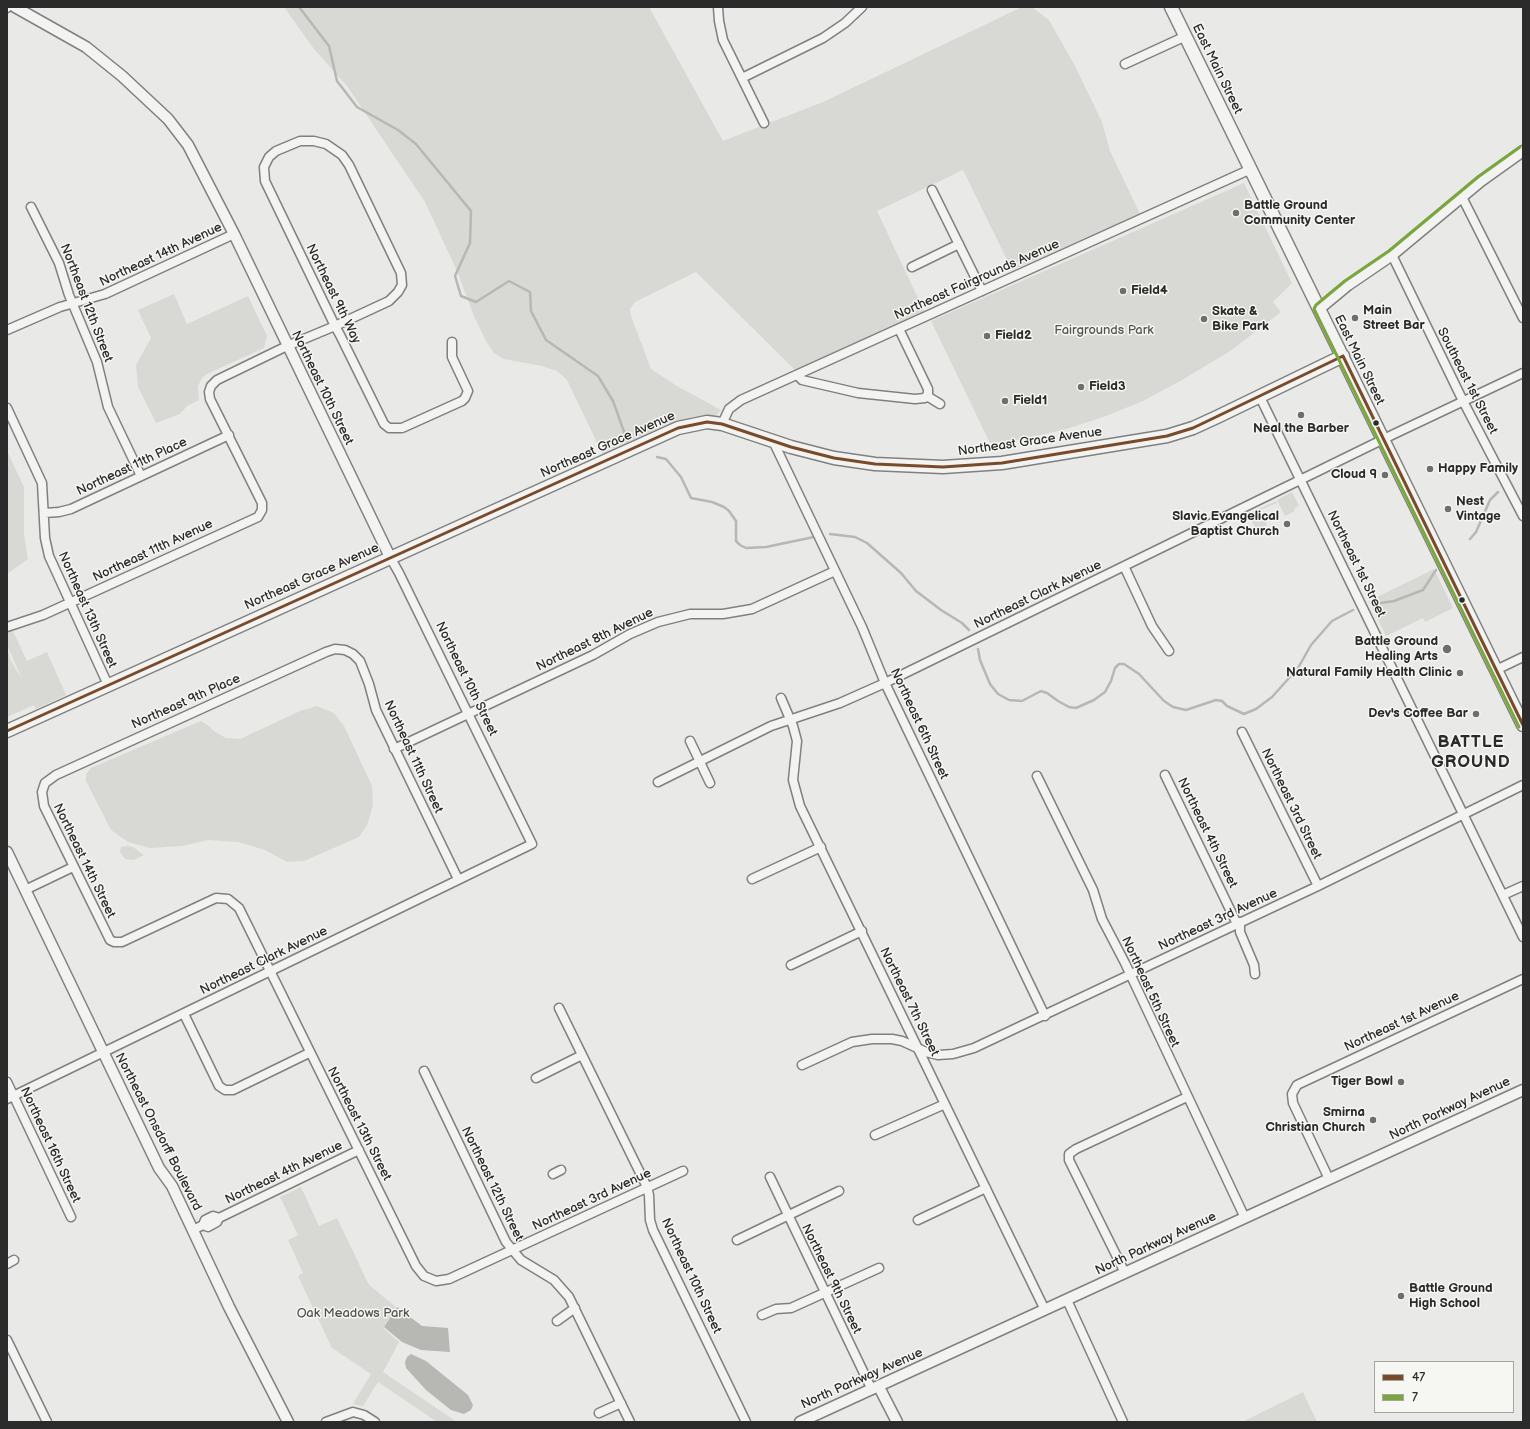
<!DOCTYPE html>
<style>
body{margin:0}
#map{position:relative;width:1530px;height:1429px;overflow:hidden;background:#e9e9e7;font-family:"Balsamiq Sans",sans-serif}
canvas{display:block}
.frame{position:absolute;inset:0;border:8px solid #2b2b2b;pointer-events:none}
.legend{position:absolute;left:1374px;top:1361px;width:140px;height:52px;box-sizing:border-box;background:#f6f6f2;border:1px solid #a5a5a2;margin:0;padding:5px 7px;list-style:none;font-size:12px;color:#2b2b2b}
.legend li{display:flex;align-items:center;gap:8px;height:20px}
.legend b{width:20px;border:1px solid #a5a5a2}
</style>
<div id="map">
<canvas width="1530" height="1429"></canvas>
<div class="frame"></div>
<ul class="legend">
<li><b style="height:5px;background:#7a4b2a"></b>47</li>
<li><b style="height:5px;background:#79a73b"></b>7</li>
</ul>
</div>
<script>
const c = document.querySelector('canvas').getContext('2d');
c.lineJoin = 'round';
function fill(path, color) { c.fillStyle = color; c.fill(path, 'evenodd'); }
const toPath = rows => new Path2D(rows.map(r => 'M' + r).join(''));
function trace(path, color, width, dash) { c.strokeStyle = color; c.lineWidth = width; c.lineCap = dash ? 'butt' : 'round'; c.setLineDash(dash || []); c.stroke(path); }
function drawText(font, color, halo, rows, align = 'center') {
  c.font = font + ' "Balsamiq Sans",sans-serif'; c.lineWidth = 3; c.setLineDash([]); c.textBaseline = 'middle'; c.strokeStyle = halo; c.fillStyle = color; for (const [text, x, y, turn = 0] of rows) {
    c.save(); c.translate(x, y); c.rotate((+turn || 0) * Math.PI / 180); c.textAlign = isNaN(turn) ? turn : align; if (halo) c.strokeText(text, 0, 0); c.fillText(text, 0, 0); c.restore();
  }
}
const green = toPath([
 [284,7,649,7,723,141,823,102,1022,7,1032,7,1049,20,1075,66,1102,122,1110,151,1140,214,1012,270,963,170,877,211,925,313,796,371,696,272,635,302,630,309,631,316,651,369,677,386,721,410,716,415,693,417,674,423,603,455,567,380,557,371,542,366,504,359,494,353,486,341,474,316,457,271,425,202,347,86,314,49],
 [1244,183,1292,283,1273,302,1281,312,1229,352,1180,381,1143,401,1106,416,1066,429,1020,440,990,443,931,321],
 [174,294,187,324,248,296,267,336,264,348,207,374,202,378,198,386,199,400,187,406,180,414,156,423,138,387,136,365,151,338,138,310],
 [7,451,24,487,24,534,28,559,7,574],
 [1292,492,1299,506,1294,509,1295,511,1285,516,1277,500],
 [1276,501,1277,503,1260,510,1267,525,1257,531,1248,514],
 [1434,569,1453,608,1425,622,1423,618,1386,636,1369,601],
 [13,631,27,661,47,652,66,695,36,709,34,705,7,717,7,648,11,661,22,679,7,645,7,633],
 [317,706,334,713,344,726,372,786,373,805,367,825,359,837,304,861,287,862,265,850,238,842,208,840,182,846,150,848,128,842,111,830,86,781,86,774,91,768,201,721,209,726,215,732,226,738,240,739,300,711],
 [127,846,133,847,144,855,134,860,125,859,120,852,121,847],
 [301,1187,319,1226,337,1218,369,1285,396,1307,383,1328,399,1342,383,1372,457,1422,437,1422,378,1382,363,1406,353,1404,371,1374,332,1348,298,1276,303,1273,288,1240,298,1235,280,1197],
 [1303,1392,1317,1422,1242,1422]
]);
const water = toPath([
 [397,1307,422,1326,448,1328,450,1352,421,1350,402,1342,384,1327],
 [411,1354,426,1361,468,1395,473,1405,471,1410,464,1414,451,1410,426,1390,406,1368,405,1362,407,1357]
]);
const stream = toPath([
 [299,7,329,46,337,81,357,107,398,130,416,144,471,211,470,243,455,276,461,296,476,302,509,281,530,292,531,311,546,340,598,376,613,401,627,440],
 [657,457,666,459,681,477,691,498,712,502,724,507,729,511,736,521,736,541,740,545,746,548,766,547,814,537],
 [830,534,855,537,867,543,901,573,916,591,941,610,962,623,969,630],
 [1470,539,1476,532,1490,500,1498,492],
 [1374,604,1394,601,1423,590,1436,570],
 [978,649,980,660,990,684,998,694,1009,700,1022,701,1041,691,1047,693,1058,701,1069,707,1076,708,1094,700,1105,692,1111,681,1115,668,1119,664,1124,664,1139,674,1164,701,1173,707,1186,710,1216,700,1222,701,1227,706,1244,714,1256,709,1272,697,1298,668,1311,645,1332,621,1353,610]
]);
const minor = toPath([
 [718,7,719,21,723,40,764,123],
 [7,8,8,7],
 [1125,64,1186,36],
 [742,78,823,38,845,23,862,7],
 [932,190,982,291],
 [1462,197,1523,318],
 [31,207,59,263,69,295,97,362,108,407,141,476],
 [1392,255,1463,401,1523,516],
 [912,267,959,244],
 [7,330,60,307,105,294,234,234],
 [797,375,802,380,858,393,915,399,925,398,928,394,928,389,899,329],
 [927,396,940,404],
 [1260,397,1523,937],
 [7,408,42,483,45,538,49,556,108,685],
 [722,424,729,409,741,400,1251,169],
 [773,441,862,627,885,683,1045,1016],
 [44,513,59,512,71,509,229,435],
 [1124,566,1152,626,1169,651],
 [7,627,43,615,258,517,262,510,262,503,210,399,209,392,211,386,217,380,287,346,335,326,389,301,398,292,402,285,401,273,349,165,342,155,326,144,314,141,300,141,276,151,269,157,264,167,265,181,335,326,340,335,384,424,389,428,402,428,462,401,465,398,468,391,452,357,452,342],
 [1496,670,1523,657],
 [781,698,793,726,797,741,793,780,800,806,1045,1310],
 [1242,732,1318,886],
 [690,741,710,783],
 [394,749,593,655,630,634,658,622,690,614,723,614,752,609,835,571],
 [1165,775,1237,924],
 [1037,776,1093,890,1102,919,1125,963,1245,1218],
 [658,782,771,726,840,703,885,683,1394,434,1523,373],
 [458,879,376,710,369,684,360,661,353,654,345,650,335,649,326,652,56,775,45,783,42,792,44,806,110,940,114,942,122,942,216,898,228,899,239,908,416,1266,424,1276,436,1281,449,1279,683,1171],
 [752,879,821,847],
 [25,890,73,867],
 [1503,895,1523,886],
 [1240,922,1240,932,1254,965,1255,974],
 [791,965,862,931],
 [559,1008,647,1187,649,1195,650,1220,653,1230,746,1422],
 [184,1014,219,1086,225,1090,233,1090,309,1053],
 [802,1065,852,1042,872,1039,892,1039,902,1041,926,1052,938,1055,953,1054,974,1048,1318,886,1523,785],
 [424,1071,506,1242,521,1260,554,1280,569,1297,630,1422],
 [536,1078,582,1055],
 [7,1082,71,1217],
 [7,1099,532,844,399,573,390,557],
 [875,1135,945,1104],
 [553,1174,561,1170],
 [770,1177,872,1390],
 [1329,1179,1293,1103,1292,1094,1297,1085,1523,979],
 [918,1220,986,1188],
 [203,1225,205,1220,213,1216,219,1218],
 [193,1230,203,1225,208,1227,217,1222,219,1218,359,1150],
 [737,1240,839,1191],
 [7,1264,14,1260],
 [1125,1273,1069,1160,1069,1154,1076,1149,1187,1097],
 [1067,1300,1123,1422],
 [762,1315,776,1309,791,1308,879,1268],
 [557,1321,575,1308],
 [7,1340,47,1422],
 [599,1413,621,1403],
 [326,1422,353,1412,364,1415,375,1422]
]);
const tertiary = toPath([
 [15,7,86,47,122,76,168,119,188,145,234,234,390,557],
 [1319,309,1348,285,1392,255,1481,181,1523,151],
 [7,852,159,1168,172,1186,229,1307,288,1422],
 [879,1387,897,1422],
 [800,1422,1523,1090]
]);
const secondary = toPath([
 [1171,7,1523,725],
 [7,731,678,428,707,422,722,424,791,447,834,458,875,464,943,467,1002,463,1167,436,1193,428,1217,417,1343,356]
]);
const bus1 = toPath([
 [1343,356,1523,725],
 [7,731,678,428,707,422,722,424,791,447,834,458,875,464,943,467,1002,463,1167,436,1193,428,1343,356]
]);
const bus2 = toPath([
 [1519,727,1314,309,1316,305,1345,281,1389,251,1478,177,1520,147]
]);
const markers = [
 [1236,213,4,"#6e6e6d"],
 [1123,291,4,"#6e6e6d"],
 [1355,318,4,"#6e6e6d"],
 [1204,319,4,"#6e6e6d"],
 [987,336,4,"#6e6e6d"],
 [1081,387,4,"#6e6e6d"],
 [1005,401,4,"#6e6e6d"],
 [1301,415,4,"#6e6e6d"],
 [1376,423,3.5,"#2b2b2b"],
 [1430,469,4,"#6e6e6d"],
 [1385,475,4,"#6e6e6d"],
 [1448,509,4,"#6e6e6d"],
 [1287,524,4,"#6e6e6d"],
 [1462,600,3.5,"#2b2b2b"],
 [1447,649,5,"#6e6e6d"],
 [1460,673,4,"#6e6e6d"],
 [1476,714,4,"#6e6e6d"],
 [1401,1082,4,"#6e6e6d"],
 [1373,1120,4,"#6e6e6d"],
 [1401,1296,4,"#6e6e6d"]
];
const streetNames = [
 ["East Main Street",1217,69,64],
 ["Northeast 14th Avenue",161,255,-25],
 ["Northeast Fairgrounds Avenue",977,280,-24],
 ["Northeast 9th Way",333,294,64],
 ["Northeast 12th Street",86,303,69],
 ["East Main Street",1359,360,64],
 ["Southeast 1st Street",1467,381,63],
 ["Northeast 10th Street",322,388,64],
 ["Northeast Grace Avenue",1030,442,-8],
 ["Northeast Grace Avenue",608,445,-24],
 ["Northeast 11th Place",132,467,-25],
 ["Northeast 11th Avenue",153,551,-25],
 ["Northeast 1st Street",1356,564,64],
 ["Northeast Grace Avenue",312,577,-24],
 ["Northeast Clark Avenue",1038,595,-26],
 ["Northeast 13th Street",87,610,66],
 ["Northeast 8th Avenue",595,640,-26],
 ["Northeast 10th Street",466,679,64],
 ["Northeast 9th Place",186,702,-24],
 ["Northeast 6th Street",919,724,65],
 ["Northeast 11th Street",413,757,65],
 ["Northeast 3rd Street",1291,804,64],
 ["Northeast 4th Street",1207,833,64],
 ["Northeast 14th Street",84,861,64],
 ["Northeast 3rd Avenue",1218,920,-25],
 ["Northeast Clark Avenue",264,961,-26],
 ["Northeast 5th Street",1150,992,65],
 ["Northeast 7th Street",909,1002,64],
 ["Northeast 1st Avenue",1402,1022,-25],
 ["North Parkway Avenue",1450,1109,-25],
 ["Northeast 13th Street",359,1124,63],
 ["Northeast Onsdorff Boulevard",158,1132,63],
 ["Northeast 16th Street",50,1145,65],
 ["Northeast 4th Avenue",284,1173,-26],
 ["Northeast 12th Street",492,1184,64],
 ["Northeast 3rd Avenue",592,1200,-25],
 ["North Parkway Avenue",1156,1244,-25],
 ["Northeast 10th Street",691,1276,65],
 ["Northeast 9th Street",831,1279,64],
 ["North Parkway Avenue",862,1379,-24]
];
const poiNames = [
 ["Battle Ground",1244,206],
 ["Community Center",1244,221],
 ["Field4",1131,291],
 ["Main",1363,311],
 ["Street Bar",1363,326],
 ["Skate &",1212,312],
 ["Bike Park",1212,327],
 ["Field2",995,336],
 ["Field3",1089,387],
 ["Field1",1013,401],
 ["Neal the Barber",1301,429,"center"],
 ["Happy Family",1438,469],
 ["Cloud 9",1377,475,"right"],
 ["Nest",1456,502],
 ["Vintage",1456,517],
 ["Slavic Evangelical",1279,517,"right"],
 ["Baptist Church",1279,532,"right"],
 ["Battle Ground",1438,642,"right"],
 ["Healing Arts",1438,657,"right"],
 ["Natural Family Health Clinic",1452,673,"right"],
 ["Dev's Coffee Bar",1468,714,"right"],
 ["Tiger Bowl",1393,1082,"right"],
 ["Smirna",1365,1113,"right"],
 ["Christian Church",1365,1128,"right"],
 ["Battle Ground",1409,1289],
 ["High School",1409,1304]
];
const parkNames = [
 ["Fairgrounds Park",1104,331],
 ["Oak Meadows Park",353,1314]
];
const districtNames = [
 ["BATTLE",1471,743],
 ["GROUND",1471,763]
];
fill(green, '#d8d8d5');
fill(water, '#b7b7b4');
trace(stream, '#b7b7b4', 2.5);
trace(minor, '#808080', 11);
trace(tertiary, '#808080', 13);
trace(secondary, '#808080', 15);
trace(minor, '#f3f3f1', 8);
trace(tertiary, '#f3f3f1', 10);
trace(secondary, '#f3f3f1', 12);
trace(bus1, '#7a4b2a', 3);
trace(bus2, '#79a73b', 3);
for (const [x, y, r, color] of markers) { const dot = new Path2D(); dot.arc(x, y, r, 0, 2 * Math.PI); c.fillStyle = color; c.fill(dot); trace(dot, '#f6f6f2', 1.5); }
drawText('13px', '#2b2b2b', '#f6f6f2', streetNames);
drawText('bold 13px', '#2b2b2b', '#f6f6f2', poiNames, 'left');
drawText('13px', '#535352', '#f6f6f2', parkNames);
c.letterSpacing = '1px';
drawText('bold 17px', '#2b2b2b', '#f6f6f2', districtNames);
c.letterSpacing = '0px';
</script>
